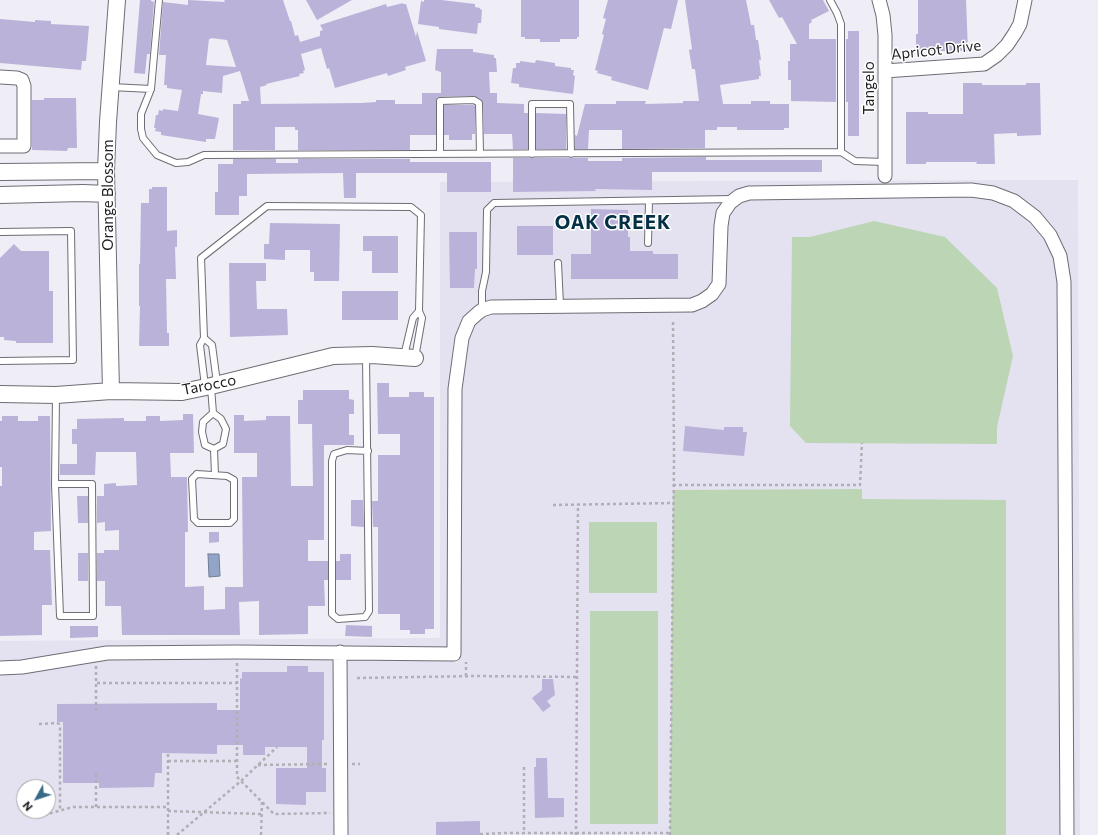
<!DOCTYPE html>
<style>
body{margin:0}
#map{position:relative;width:1098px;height:835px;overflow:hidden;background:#efedf5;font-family:Commissioner,sans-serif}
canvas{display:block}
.north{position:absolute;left:16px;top:779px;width:40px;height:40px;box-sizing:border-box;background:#fff;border:1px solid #a5a5a6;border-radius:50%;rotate:230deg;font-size:11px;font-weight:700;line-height:16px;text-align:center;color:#1f1e21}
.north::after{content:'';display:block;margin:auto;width:14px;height:18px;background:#376a87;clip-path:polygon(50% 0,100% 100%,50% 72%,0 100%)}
</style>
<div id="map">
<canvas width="1098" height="835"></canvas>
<div class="north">N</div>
</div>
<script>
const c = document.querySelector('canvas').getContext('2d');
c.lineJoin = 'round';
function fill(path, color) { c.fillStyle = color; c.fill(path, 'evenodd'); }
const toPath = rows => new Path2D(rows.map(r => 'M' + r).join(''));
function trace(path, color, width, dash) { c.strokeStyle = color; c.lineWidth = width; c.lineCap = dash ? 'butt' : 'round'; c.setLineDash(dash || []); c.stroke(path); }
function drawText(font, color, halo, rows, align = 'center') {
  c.font = font + ' Commissioner,sans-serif'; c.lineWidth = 3; c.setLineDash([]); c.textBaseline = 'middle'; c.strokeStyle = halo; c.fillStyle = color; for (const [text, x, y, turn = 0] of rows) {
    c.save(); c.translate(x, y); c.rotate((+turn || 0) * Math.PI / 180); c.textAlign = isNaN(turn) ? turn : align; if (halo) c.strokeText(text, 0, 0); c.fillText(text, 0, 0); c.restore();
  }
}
const built = toPath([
 [1078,180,1080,835,0,835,0,641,440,638,440,182],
 [24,787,48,787,48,811,24,811]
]);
const green = toPath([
 [874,221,945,237,997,288,1013,356,997,427,997,444,806,443,790,426,792,237,810,237],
 [862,489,862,499,1006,500,1006,835,670,835,673,490],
 [589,522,657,522,657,593,589,593],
 [590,611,658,611,658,824,590,824]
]);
const water = toPath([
 [208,554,219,554,220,576,209,577,208,554]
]);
const building = toPath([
 [140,0,151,0,151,1,154,2,150,54,147,54,145,74,134,73],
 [188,0,225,2,224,0,283,0,290,21,291,21,295,36,298,35,300,42,320,36,320,31,323,30,320,25,386,4,387,7,403,3,403,4,406,4,416,37,417,31,426,61,405,67,406,70,388,76,387,73,335,88,329,68,327,69,321,48,301,54,305,70,303,71,304,73,299,74,300,76,266,84,267,85,260,87,261,104,361,103,376,102,376,100,395,100,395,104,422,104,422,93,441,93,441,72,435,70,437,49,473,49,473,52,494,55,494,58,496,58,497,72,489,72,490,93,497,93,497,103,524,104,524,113,528,113,528,149,513,149,512,134,484,134,483,103,481,99,474,96,437,97,436,101,436,135,410,135,410,150,298,150,298,130,295,130,295,127,275,127,275,150,233,150,233,104,241,104,241,101,249,101,240,71,223,76,222,93,203,91,203,94,201,94,198,114,219,118,215,139,206,139,206,142,161,135,161,132,155,131,156,128,154,128,156,115,158,115,159,110,163,111,163,109,178,111,182,90,167,88,167,85,164,85,166,55,159,55,163,2,188,5],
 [211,38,227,40,236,67,206,65,209,39,211,39],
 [306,0,352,0,317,20],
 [424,0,441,0,475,4,475,7,480,8,480,9,482,10,481,23,478,23,477,34,439,29,439,27,418,24,421,1,424,2],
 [521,0,579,0,579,37,577,37,577,39,560,39,560,42,540,42,540,39,525,39,525,37,521,37],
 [608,0,678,0,671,29,664,28,648,90,611,80,612,77,597,73,598,71,595,70,604,35,602,34,606,19,603,18],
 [685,0,746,0,751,25,754,25,756,40,758,40,761,60,759,60,761,76,759,76,759,79,720,85,723,104,751,104,751,101,770,101,770,104,789,104,789,128,784,128,784,130,737,130,737,127,717,127,717,130,705,130,705,148,622,149,622,130,589,130,588,149,575,149,575,135,577,136,585,104,616,104,616,101,646,101,645,104,683,103,683,101,699,101,695,69,692,69,689,50,692,49],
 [769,0,823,0,829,11,811,20,812,22,809,24,809,39,836,39,836,102,791,101,791,80,788,80,788,61,790,61,790,44,797,44,782,17,779,18],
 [918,0,966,0,968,51,916,51,916,34,918,34],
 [0,19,35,22,35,20,51,21,51,24,89,26,86,61,82,61,81,70,0,63],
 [848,31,859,31,859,136,848,136,848,102,846,102,846,39,848,39],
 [536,60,555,63,555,66,571,68,571,70,574,70,573,75,575,76,573,94,519,87,519,84,511,83,513,68,516,68,516,63,520,63,520,61,535,63],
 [963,83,982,83,982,85,1026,85,1026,83,1040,83,1041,135,1017,136,1017,133,994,134,995,164,976,164,977,162,926,162,926,164,906,164,906,112,928,112,928,114,963,114],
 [44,98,76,98,77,148,68,148,67,151,32,150,32,100,44,100],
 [444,105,473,105,475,106,475,134,472,134,472,140,449,140,449,135,444,135],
 [536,113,566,114,566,149,536,149],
 [706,157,706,160,822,160,822,172,652,172,652,190,595,189,596,191,513,192,513,158,588,158,588,161,622,161,622,158],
 [233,159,276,159,276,163,298,163,298,159,410,159,410,162,491,162,491,192,447,192,447,173,356,173,356,198,344,198,343,173,247,174,247,196,239,196,239,215,215,215,215,192,218,192,218,164,233,164],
 [152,187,167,187,167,231,177,230,177,247,175,247,176,279,166,279,167,333,169,333,169,346,139,346,140,306,139,306,139,264,140,264,141,203,149,203,149,189,152,189],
 [591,209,628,210,628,237,630,237,630,251,653,251,653,254,678,254,678,279,571,279,571,254,591,254],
 [270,223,340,224,339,281,314,281,314,272,310,272,310,250,285,250,285,260,264,259,264,244,269,244],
 [517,226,553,226,553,255,517,255],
 [449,232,477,232,477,269,475,269,474,288,450,288],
 [363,236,398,236,398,273,372,273,372,251,363,251],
 [14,244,21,251,49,251,49,291,53,291,53,343,16,343,16,341,4,340,4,337,0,337,0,258],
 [229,263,266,263,266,281,256,281,257,309,287,309,288,335,230,337],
 [342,291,398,291,398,320,342,320],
 [377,383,389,383,389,397,409,397,409,392,424,392,424,397,434,397,434,629,425,629,425,634,410,634,410,630,400,630,400,614,378,614,378,527,373,527,372,501,378,501,378,455,400,455,400,434,378,434],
 [303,390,349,390,349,399,354,400,354,414,349,414,349,435,354,435,354,445,324,445,324,540,308,540,308,561,328,561,328,580,324,580,325,606,308,606,308,634,259,635,259,601,239,602,240,635,122,635,121,606,105,606,105,581,97,581,97,553,104,553,104,550,119,550,119,530,105,531,105,522,97,523,97,496,104,496,104,484,116,483,116,486,137,485,136,452,96,452,95,475,60,475,60,464,77,464,77,444,72,444,72,429,77,429,77,419,124,418,124,421,146,421,146,416,160,416,160,421,183,420,183,414,193,414,194,453,170,453,171,477,187,477,188,532,185,532,185,587,204,586,204,610,225,609,225,587,243,587,242,477,257,477,257,453,234,453,234,415,244,415,244,421,266,420,266,416,290,416,291,486,313,486,312,424,298,424,298,400,303,400],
 [2,416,18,416,18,421,38,421,38,416,50,416,51,531,34,532,34,550,50,550,52,605,42,605,42,635,0,636,0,486,2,486,2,467,0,467,0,421,2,421],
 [685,426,724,430,724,427,743,427,743,432,747,432,744,456,683,451],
 [77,496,88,496,88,523,78,523],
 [351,500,363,500,364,527,351,526],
 [209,532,219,532,219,542,209,543],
 [78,553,88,553,88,581,78,581],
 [340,554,351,554,351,580,336,580,336,561,340,561],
 [346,625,372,626,372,637,345,636],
 [70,626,98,626,98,637,70,638],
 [287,666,308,666,308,672,324,672,324,740,322,740,322,768,326,768,326,792,306,792,306,805,276,804,276,768,307,768,307,747,265,747,265,755,243,755,243,745,217,745,217,754,162,753,162,773,155,773,154,787,99,788,99,783,63,783,63,722,57,722,57,704,217,703,217,710,240,710,240,679,242,678,242,672,287,672],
 [542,679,553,679,555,695,547,701,551,706,543,712,532,698,542,690],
 [536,758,547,758,548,798,564,798,564,817,535,818,534,767,536,767],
 [480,821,480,835,436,835,436,822]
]);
const path = toPath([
 [673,485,860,485,862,443],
 [553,505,673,503],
 [237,663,237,777,274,814,330,813],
 [466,676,466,662],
 [357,678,476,676,577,677],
 [97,683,237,683],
 [96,711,96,666],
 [39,724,57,723,59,724,60,727,60,811],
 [168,754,168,835],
 [168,761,236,761],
 [352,764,360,764],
 [258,765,329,764],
 [524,767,524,833],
 [96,807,96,773],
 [168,811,261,814],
 [44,815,73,807,168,807],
 [480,834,507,833,670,833],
 [177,835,241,781,277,747],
 [261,835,262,802],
 [576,835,578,504],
 [670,835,674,458,673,321]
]);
const service = toPath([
 [159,0,151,89,141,114,141,129,143,138,157,155,176,163,188,162,204,155,841,152,855,161,885,162],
 [830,0,837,13,841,24,841,152],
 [111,87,151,89],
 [440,154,440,101,474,100,479,103,480,154],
 [532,154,532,104,570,104,571,154],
 [0,232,71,231,73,360,0,361],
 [648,243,649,201],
 [558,263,560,305],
 [482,310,482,291,486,272,487,210,494,203,733,199],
 [204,338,212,345,217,383],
 [404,356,413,318,419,311],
 [366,357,369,611,365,617,338,619,332,614,332,461,334,454,347,450,368,451],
 [205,386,200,345,204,338,201,258,267,206,411,207,421,215,419,311,422,318,415,358],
 [211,387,213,413,221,419,226,429,223,444,214,449],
 [213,413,203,422,202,432,205,445,214,449],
 [214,449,215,475],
 [197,474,227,476,234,480,234,519,230,523,198,523,194,519,192,479,197,474],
 [55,484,92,484,93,616,60,616,55,484,56,396]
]);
const minor = toPath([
 [879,0,883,15,885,35,885,176],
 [885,71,984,64,997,55,1007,45,1015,33,1020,24,1025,0],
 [0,77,17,78,22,80,24,86,24,146,0,146],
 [340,652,341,835],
 [0,668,22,667,107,653,237,652,454,654,455,389,462,338,469,321,478,313,482,310,491,307,692,305,702,301,712,294,719,284,721,226,723,213,730,203,735,199,739,196,749,193,971,190,993,193,1014,201,1035,217,1050,235,1060,256,1064,282,1067,835]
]);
const tertiary = toPath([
 [0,172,106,171],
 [0,195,83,193,107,194],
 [111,391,106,171,108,122,117,0],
 [0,394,56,395,111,391,182,392,211,386,333,356,372,355,415,358]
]);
const streetNames = [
 ["Apricot Drive",936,50,-6],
 ["Tangelo",869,88,-90],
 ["Orange Blossom",108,195,-90],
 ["Tarocco",209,385,-11]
];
const districtNames = [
 ["OAK CREEK",613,223]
];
fill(built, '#e4e1f0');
fill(green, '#bcd5b5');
fill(water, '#92a5c8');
trace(water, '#707c96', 1);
fill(building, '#bbb2d9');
trace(service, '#6e6d74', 8);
trace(minor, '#6e6d74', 15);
trace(tertiary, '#6e6d74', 18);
trace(path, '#b1afb5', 2.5, [3, 3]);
trace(service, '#fff', 6);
trace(minor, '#fff', 13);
trace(tertiary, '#fff', 16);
drawText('15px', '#1f1e21', '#fff', streetNames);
c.letterSpacing = '1px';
drawText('bold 19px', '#033045', '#fff', districtNames);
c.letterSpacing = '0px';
</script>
